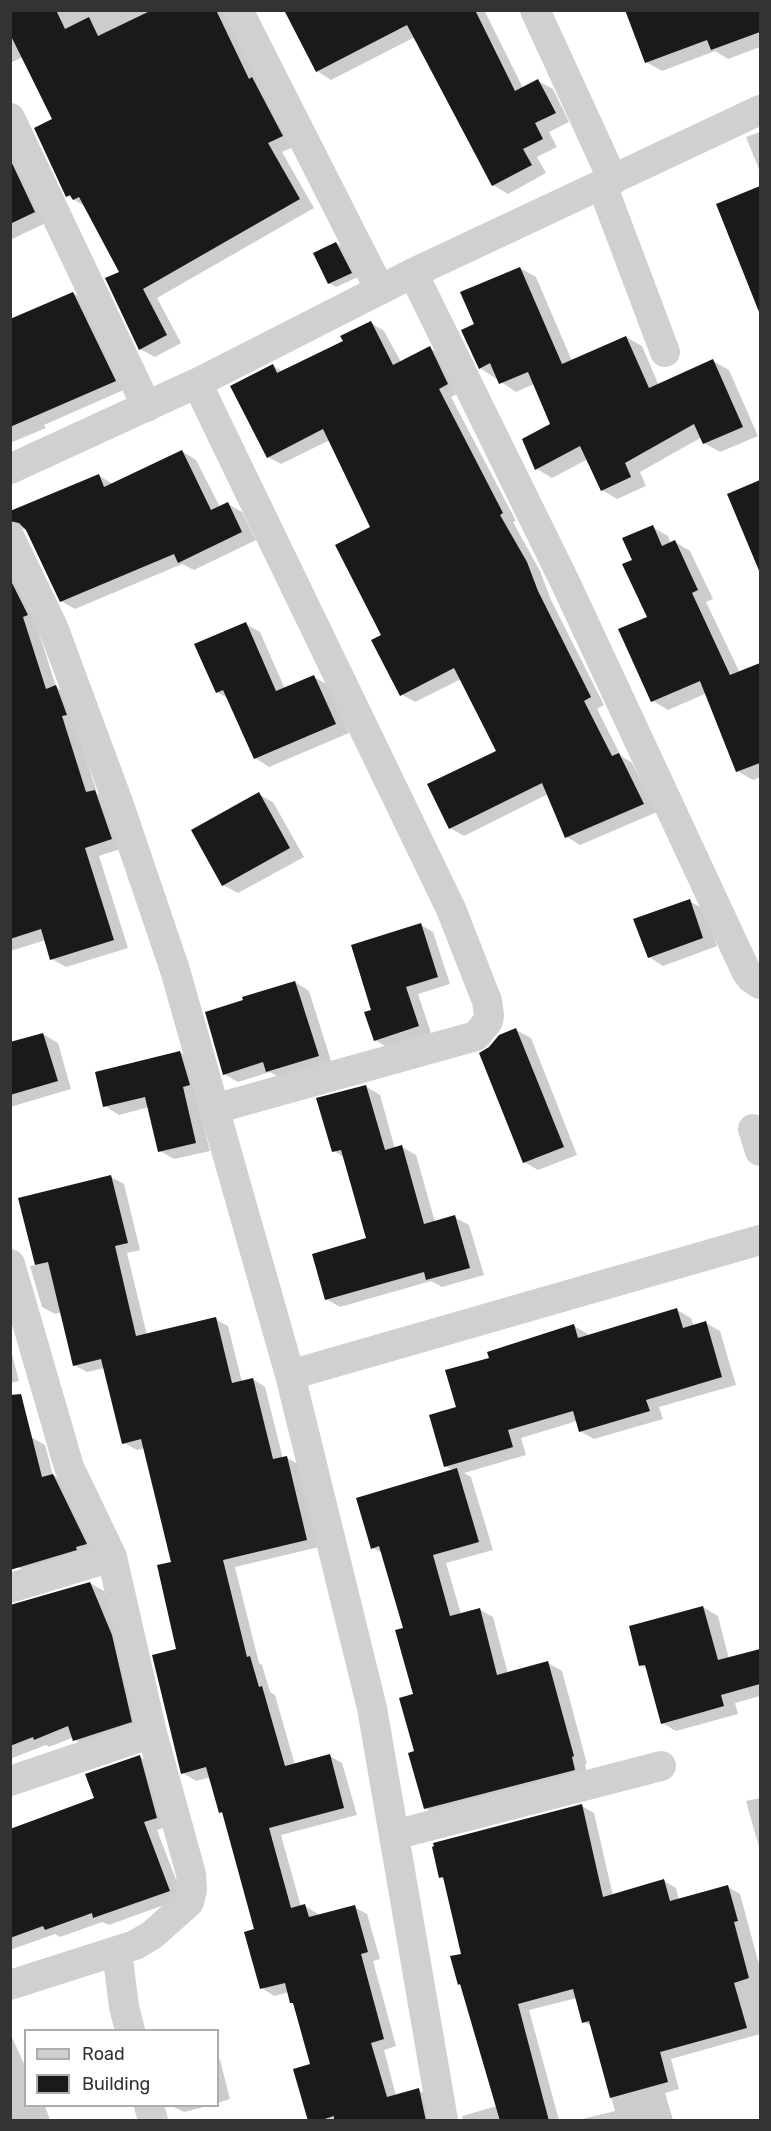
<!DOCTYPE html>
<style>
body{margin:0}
#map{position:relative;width:771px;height:2131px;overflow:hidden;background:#fff;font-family:Rubik,sans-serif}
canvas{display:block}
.frame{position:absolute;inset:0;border:12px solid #333;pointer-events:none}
.legend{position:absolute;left:24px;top:2029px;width:195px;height:78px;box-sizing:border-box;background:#fff;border:2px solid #adadad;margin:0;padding:8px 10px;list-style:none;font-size:18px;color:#333}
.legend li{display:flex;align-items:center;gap:12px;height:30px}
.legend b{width:30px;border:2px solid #adadad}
</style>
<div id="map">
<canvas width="771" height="2131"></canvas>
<div class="frame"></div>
<ul class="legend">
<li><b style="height:8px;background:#d0d0d0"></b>Road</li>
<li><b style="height:16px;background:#1a1a1a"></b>Building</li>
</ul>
</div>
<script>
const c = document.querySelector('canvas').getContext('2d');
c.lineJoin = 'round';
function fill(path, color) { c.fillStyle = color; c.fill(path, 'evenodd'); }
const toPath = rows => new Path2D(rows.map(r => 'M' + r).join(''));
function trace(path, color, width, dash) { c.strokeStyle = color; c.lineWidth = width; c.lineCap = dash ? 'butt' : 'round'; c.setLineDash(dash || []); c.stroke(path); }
const shadow = toPath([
 [10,10,225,10,297,145,282,152,314,208,157,298,181,343,155,357,140,349,122,272,86,207,68,196,54,120,23,57,10,63],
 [285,10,484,10,523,88,538,81,553,89,569,122,549,132,557,147,537,157,546,173,508,194,493,185,415,37,331,80,317,71],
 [627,10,760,10,760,47,728,59,715,51,662,71,646,62],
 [760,132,760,172,746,137],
 [10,149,50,221,10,240],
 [760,188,760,272,756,274,718,205],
 [336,243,343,247,358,277,336,287,329,283],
 [520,268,536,277,572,361,626,337,642,346,659,386,713,361,729,370,758,436,720,452,704,443,702,437,640,472,646,486,617,499,602,490,588,459,552,478,537,469,552,425,534,384,516,392,480,368,475,325],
 [73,293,86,301,128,388,44,425,46,428,10,443,10,321],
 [371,323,384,331,401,362,430,348,443,356,461,392,451,397,516,521,513,522,540,571,551,600,604,705,597,709,621,756,632,763,657,812,580,845,567,837,548,794,464,836,450,828,498,752,461,679,415,702,401,694,383,636,372,528,330,440,281,464,268,457,273,366,283,372,345,342],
 [182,451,196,460,220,507,228,504,242,512,256,540,194,570,182,564,75,609,61,601,26,528,18,530,10,536,10,514,98,475,113,484],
 [760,482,760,565,758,564,729,495],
 [652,527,668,536,671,544,675,542,690,551,713,599,706,602,740,673,760,665,760,777,753,780,737,771,707,693,668,710,653,701,649,618,634,561],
 [10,559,38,629,56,687,70,695,75,724,97,793,109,799,126,847,99,856,128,948,66,967,52,959,46,940,10,951],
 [246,624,260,632,285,689,314,677,328,685,349,733,269,767,255,758,229,699,217,692],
 [258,794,273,802,304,857,238,893,223,885],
 [689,901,704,909,717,946,663,966,649,957],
 [421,925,433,932,450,984,418,994,431,1033,387,1047,375,1040,373,1011],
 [295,982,309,991,332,1064,282,1079,270,1072,238,1082,224,1074],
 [516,1030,531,1038,577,1155,538,1170,524,1162,490,1048],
 [43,1034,58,1043,71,1089,10,1107,10,1044],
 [180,1052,194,1061,196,1095,210,1151,174,1159,160,1151,149,1107,119,1115,105,1106],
 [365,1086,380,1095,395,1149,402,1147,416,1155,435,1222,454,1217,469,1225,484,1275,442,1287,431,1281,340,1307,326,1299,368,1239,345,1158,334,1151],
 [111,1177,124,1184,140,1250,127,1253,147,1335,215,1319,228,1326,242,1382,253,1379,265,1387,283,1459,287,1458,300,1465,319,1547,235,1567,259,1663,262,1665,270,1692,275,1695,295,1765,330,1756,342,1763,357,1815,281,1835,301,1907,305,1906,318,1914,318,1916,354,1907,367,1914,380,1959,373,1961,396,2046,384,2050,396,2096,418,2090,431,2097,436,2120,303,2120,309,2119,312,2065,295,2004,289,1992,274,1996,262,1988,256,1930,224,1814,220,1812,211,1777,196,1781,183,1773,173,1563,145,1448,137,1450,124,1443,105,1368,87,1372,74,1365,62,1312,55,1314,42,1307,30,1266,36,1265,20,1199],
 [677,1310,691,1318,694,1327,706,1323,720,1331,736,1385,659,1407,663,1419,594,1439,580,1431,577,1421,521,1438,526,1455,464,1473,471,1477,493,1550,446,1563,461,1614,479,1609,493,1617,508,1674,548,1663,562,1671,587,1764,585,1764,588,1778,439,1817,425,1808,416,1752,415,1695,405,1630,383,1553,373,1548,453,1470,445,1466,458,1408,491,1359,574,1326,588,1334,589,1337],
 [10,1347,19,1381,10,1383],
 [31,1437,45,1445,53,1475,67,1483,100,1552,33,1575,18,1567],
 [90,1583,104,1591,126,1644,145,1729,89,1748,72,1738,49,1747,46,1745,10,1759,10,1606],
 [703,1607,718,1616,729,1659,760,1650,760,1696,735,1703,738,1714,676,1731,662,1723,648,1669,641,1665],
 [140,1757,154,1765,171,1825,157,1830,183,1898,109,1925,102,1922,60,1937,55,1934,10,1950,10,1831,96,1799],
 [760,1798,760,1851,746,1801],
 [582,1806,594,1813,613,1896,664,1881,676,1888,679,1900,728,1887,740,1894,760,1968,760,2034,671,2059,679,2089,665,2093,673,2120,578,2120,615,2111,591,2026,584,2022,577,1998,529,2010,559,2120,463,2120,462,2116,497,2106,463,1986,459,1984,463,1955,445,1880,440,1877],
 [10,2033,26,2068,26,2106,45,2106,50,2120,10,2120],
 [218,2058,220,2060,230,2099,218,2103],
 [172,2106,208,2106,184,2112]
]);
const building = toPath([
 [10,10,56,10,65,29,89,17,98,36,152,10,216,10,249,79,252,77,283,136,268,143,300,199,143,289,167,335,139,350,105,278,119,272,79,197,73,200,70,195,66,197,34,128,52,119,10,34],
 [284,10,475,10,515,91,538,79,556,113,535,123,543,139,523,149,532,165,492,186,407,25,316,72],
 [625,10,760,10,760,32,711,50,707,40,645,63],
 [10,159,35,212,10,224],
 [760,186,760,311,759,312,716,204],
 [336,242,352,273,328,284,313,253],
 [520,267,562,364,626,336,649,388,713,359,743,427,703,444,694,424,625,463,631,477,601,491,580,446,535,470,522,439,550,424,528,372,499,384,490,363,479,369,461,330,474,324,460,292],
 [73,292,116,381,10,427,10,319],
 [371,321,393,365,430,346,448,384,439,389,503,513,500,515,527,562,538,591,591,697,584,701,612,756,619,753,644,804,565,838,542,783,449,829,427,784,496,751,454,668,400,696,371,640,381,635,335,545,370,527,323,429,267,458,230,386,273,364,277,373,343,341,340,336],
 [182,450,211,510,228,502,242,532,178,563,174,554,60,602,26,530,19,523,10,521,10,511,99,474,104,487],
 [760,480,760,573,727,494],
 [653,525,662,546,675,540,698,590,692,593,730,675,760,663,760,763,736,772,700,681,651,702,618,629,647,617,622,564,632,560,622,538],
 [10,579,28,615,23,617,46,689,56,685,67,715,62,716,86,792,95,790,112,839,85,848,114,940,50,960,41,929,10,939],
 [246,622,276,691,314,675,336,724,254,759,223,690,216,693,194,644],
 [259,792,290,848,222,886,191,830],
 [690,899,703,938,648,958,633,919],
 [421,923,438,977,406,987,419,1026,374,1041,364,1012,371,1010,351,945],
 [295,981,319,1056,266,1072,263,1062,223,1075,205,1012,243,1000,242,997],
 [516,1028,564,1147,523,1163,479,1053,489,1047,499,1035],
 [43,1033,58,1081,10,1095,10,1042],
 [180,1051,190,1085,183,1087,196,1143,158,1152,145,1097,103,1107,95,1072],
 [366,1085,385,1150,402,1145,424,1224,455,1215,470,1268,426,1280,424,1272,325,1300,312,1254,366,1238,341,1150,332,1152,316,1098],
 [111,1175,128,1243,115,1246,136,1336,216,1317,232,1383,253,1378,273,1459,287,1456,307,1540,223,1560,247,1657,250,1656,259,1687,262,1686,285,1766,330,1754,344,1808,269,1828,291,1908,305,1904,309,1917,355,1905,368,1952,361,1954,384,2039,371,2043,387,2097,419,2088,426,2121,334,2121,334,2116,318,2121,308,2121,293,2069,310,2064,293,2003,290,2003,285,1983,260,1989,244,1932,254,1929,222,1812,219,1813,206,1767,181,1774,152,1655,176,1649,157,1565,171,1562,141,1439,122,1444,101,1359,73,1366,48,1262,35,1265,18,1198],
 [677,1308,683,1328,706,1321,722,1377,646,1400,650,1411,579,1432,573,1411,508,1430,513,1447,444,1467,429,1415,456,1407,445,1370,489,1358,487,1352,574,1324,578,1338],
 [21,1394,42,1477,53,1474,87,1544,76,1547,77,1550,10,1570,10,1395],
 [457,1468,479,1542,433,1555,450,1616,480,1608,497,1675,548,1661,574,1756,572,1757,575,1770,424,1809,408,1753,414,1751,399,1698,413,1694,395,1630,403,1628,379,1546,371,1549,356,1498],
 [90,1582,112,1635,132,1722,73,1741,68,1726,34,1740,33,1737,10,1746,10,1605],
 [703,1606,718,1660,760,1649,760,1684,721,1695,724,1706,661,1724,645,1665,639,1666,629,1626],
 [140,1755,157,1818,144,1822,170,1891,93,1918,92,1913,45,1930,43,1926,10,1938,10,1829,94,1798,85,1774],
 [582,1804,603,1897,664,1879,670,1901,728,1885,738,1921,734,1922,749,1978,734,1983,747,2028,660,2052,668,2082,610,2098,589,2021,582,2023,573,1989,518,2004,549,2121,500,2121,460,1984,458,1985,450,1956,461,1954,443,1877,439,1878,432,1847,434,1846,433,1843]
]);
const street = toPath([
 [238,10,380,290],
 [535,10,613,180],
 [10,118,147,407],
 [602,185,665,352],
 [413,273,566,584,746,971,751,978,760,984],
 [197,383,451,909,487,1001,489,1015,488,1021,476,1036,214,1109],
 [10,469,197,383,413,273,760,110],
 [10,538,53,627,119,805,175,970,290,1375,372,1708,443,2120],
 [753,1129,760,1151],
 [10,1264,69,1467,112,1557,152,1733,191,1874,192,1890,189,1902,179,1911,152,1935,135,1945,10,1985],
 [290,1375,760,1240],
 [10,1588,112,1557],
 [10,1781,152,1733],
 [394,1835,661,1766],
 [117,1951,124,2007,130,2030],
 [149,2106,153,2120]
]);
fill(shadow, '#0003');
fill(building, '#1a1a1a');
trace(street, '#d0d0d0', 30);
</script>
